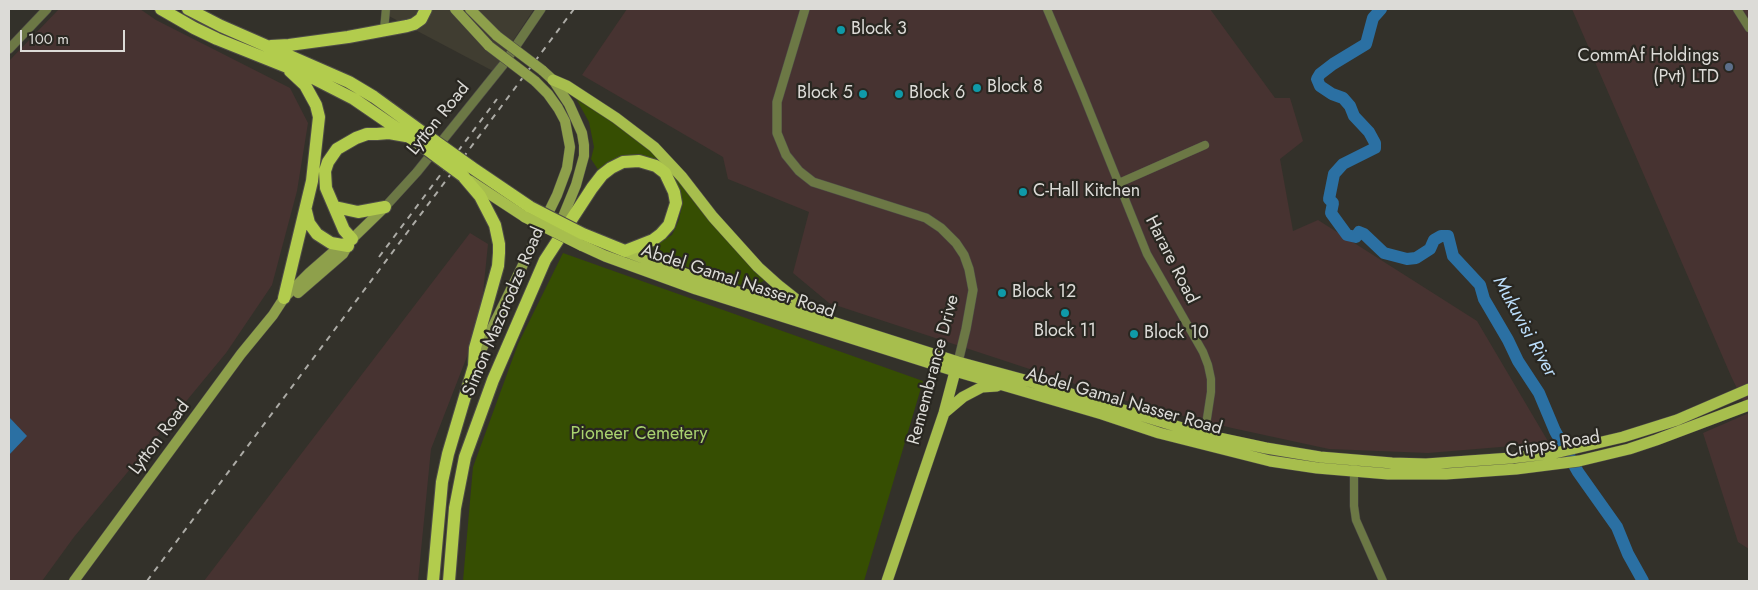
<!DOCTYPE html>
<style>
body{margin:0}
#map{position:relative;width:1758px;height:590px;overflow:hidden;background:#33312a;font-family:Jost,sans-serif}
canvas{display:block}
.frame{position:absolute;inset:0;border:10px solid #dcdbd7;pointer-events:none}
.scale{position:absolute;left:20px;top:30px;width:105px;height:22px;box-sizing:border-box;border:2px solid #dcdbd7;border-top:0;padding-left:6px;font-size:15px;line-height:18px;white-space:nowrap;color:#dcdbd7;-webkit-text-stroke:4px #292721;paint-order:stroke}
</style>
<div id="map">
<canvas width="1758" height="590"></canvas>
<div class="frame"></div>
<div class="scale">100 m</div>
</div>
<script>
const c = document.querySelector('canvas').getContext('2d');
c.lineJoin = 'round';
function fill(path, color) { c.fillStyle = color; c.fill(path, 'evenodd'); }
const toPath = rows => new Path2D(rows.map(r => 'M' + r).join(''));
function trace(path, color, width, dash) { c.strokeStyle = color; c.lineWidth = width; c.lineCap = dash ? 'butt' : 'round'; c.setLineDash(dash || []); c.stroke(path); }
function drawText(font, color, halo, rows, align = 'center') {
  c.font = font + ' Jost,sans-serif'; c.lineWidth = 4.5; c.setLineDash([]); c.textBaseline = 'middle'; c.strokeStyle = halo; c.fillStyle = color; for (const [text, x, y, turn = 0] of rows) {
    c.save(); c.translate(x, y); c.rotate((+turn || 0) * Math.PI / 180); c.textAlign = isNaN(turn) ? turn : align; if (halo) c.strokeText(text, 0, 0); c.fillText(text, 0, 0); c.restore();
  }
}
const built = toPath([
 [387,9,534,9,493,71,387,15]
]);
const industrial = toPath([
 [59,9,140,9,156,20,290,88,308,123,297,191,272,285,226,353,74,537,42,581,9,581,9,61],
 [627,9,1210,9,1275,98,1290,98,1303,141,1280,159,1293,231,1318,220,1477,321,1549,443,1428,453,1329,449,1232,428,1139,405,829,303,793,273,809,212,728,179,723,157,582,75],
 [1572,9,1749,9,1749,549,1738,542,1703,433,1749,413,1731,376],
 [470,233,488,244,480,323,431,449,418,581,204,581]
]);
const green = toPath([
 [573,93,653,151,765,280,752,288,729,282,653,255,649,248,672,235,679,220,682,205,676,181,668,170,652,160,599,171,591,159,594,147,589,122],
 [563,253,923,381,864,581,463,581,473,467,518,344]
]);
const water = toPath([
 [9,417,27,436,9,455]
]);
const river = toPath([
 [1381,9,1373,18,1366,44,1333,64,1320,74,1317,79,1320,86,1332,94,1343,98,1350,106,1354,116,1369,132,1375,143,1375,148,1343,164,1334,174,1329,199,1333,203,1331,213,1347,235,1356,237,1359,232,1364,234,1384,253,1407,259,1416,258,1430,249,1434,240,1441,236,1448,236,1453,256,1480,285,1484,299,1508,340,1518,361,1539,393,1555,431,1578,472,1617,527,1628,554,1643,581]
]);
const minor = toPath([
 [1047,9,1082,92,1147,254,1203,352,1208,365,1211,379,1211,392,1204,438],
 [1737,9,1749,28],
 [384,30,386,9],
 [1119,183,1205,145],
 [1354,468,1354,506,1356,520,1383,581]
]);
const tertiary = toPath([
 [805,9,777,102,777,133,786,155,799,171,813,182,926,218,941,228,956,243,964,255,969,269,973,290,966,329,958,362],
 [9,49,47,9],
 [385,207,417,172,503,65,541,9]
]);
const secondary = toPath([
 [455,9,489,46],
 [470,9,497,36],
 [542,70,553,80,569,104,582,133,584,145,584,156,576,185,558,229],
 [298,293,343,254,351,240],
 [475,363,557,195,567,168,570,147,565,121,558,108,548,94,535,81],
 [74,581,241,354,273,315,284,298,309,273,341,245,352,239,385,207]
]);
const primary = toPath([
 [553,80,567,86,616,118,654,147,682,177,713,217,758,267,778,285,812,312],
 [470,181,525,217],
 [581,245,605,256,696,289,955,371,1102,414,1159,433,1270,461,1317,468,1388,474,1446,474,1516,469,1579,461,1629,449,1656,440,1749,405],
 [625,251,701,280,958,362,1032,382,1205,435,1266,448,1320,457,1392,463,1426,464,1511,458,1555,453,1623,437,1677,420,1749,389],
 [944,413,963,397,982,387,997,386],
 [887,581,944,413,957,364]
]);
const trunk = toPath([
 [161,9,194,28,217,39,307,75,354,99,421,145],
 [188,9,221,26,349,82,374,97,429,137],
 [271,46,289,45,348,37,407,26,414,24,421,19,426,9],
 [471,167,530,207],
 [335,207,358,212,385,207],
 [306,211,309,223,317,234,331,243,348,246],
 [352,239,344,230,326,188,325,171,328,162,337,149,356,138,367,134,377,134,389,133,406,136],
 [284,298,312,181,319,117,316,105,305,85,290,71],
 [433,581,442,482,448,454,474,366,475,348,498,266,499,253,499,244,495,225,480,196,463,176],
 [449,581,455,508,465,457,493,380,545,260,592,188,602,175,611,168,623,162,639,161,656,166,665,173,674,192,676,203,669,225,661,234,653,240,625,251,583,234]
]);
const rail = toPath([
 [379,257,497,99],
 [147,581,574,9]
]);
const secondaryBridge = toPath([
 [497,36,542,70],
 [489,46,535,81]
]);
const primaryBridge = toPath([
 [525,217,581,245]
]);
const trunkBridge = toPath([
 [429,137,471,167],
 [421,145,463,176],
 [530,207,583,234]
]);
const markers = [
 [841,30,5,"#0f9aa8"],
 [1729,67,5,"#5c6f8a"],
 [977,88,5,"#0f9aa8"],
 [863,94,5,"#0f9aa8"],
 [899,94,5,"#0f9aa8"],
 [1023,192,5,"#0f9aa8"],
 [1002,293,5,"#0f9aa8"],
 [1065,313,5,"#0f9aa8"],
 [1134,334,5,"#0f9aa8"]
];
const poiNames = [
 ["Block 3",851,30],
 ["CommAf Holdings",1719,57,"right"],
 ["(Pvt) LTD",1719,78,"right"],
 ["Block 8",987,88],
 ["Block 5",853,94,"right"],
 ["Block 6",909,94],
 ["C-Hall Kitchen",1033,192],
 ["Block 12",1012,293],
 ["Block 11",1065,332,"center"],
 ["Block 10",1144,334]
];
const streetNames = [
 ["Lytton Road",439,119,-51],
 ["Harare Road",1171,260,63],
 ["Abdel Gamal Nasser Road",738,282,18],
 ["Simon Mazorodze Road",504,312,-67],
 ["Remembrance Drive",934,370,-75],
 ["Abdel Gamal Nasser Road",1124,402,16],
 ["Lytton Road",160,438,-53],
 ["Cripps Road",1553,445,-9]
];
const parkNames = [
 ["Pioneer Cemetery",639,435]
];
const waterNames = [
 ["Mukuvisi River",1524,327,61]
];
fill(built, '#403d31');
fill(industrial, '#473331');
fill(green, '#364e02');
fill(water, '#2b70a3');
trace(river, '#2b70a3', 12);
trace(minor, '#4e4c46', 9);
trace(tertiary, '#4e4c46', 10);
trace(secondary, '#4e4c46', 11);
trace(primary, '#4e4c46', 12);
trace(trunk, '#4e4c46', 14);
trace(minor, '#6c7845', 8);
trace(tertiary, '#6c7845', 9);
trace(secondary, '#8ea04b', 10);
trace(primary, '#a7be4d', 11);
trace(trunk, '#b2cc4d', 12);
trace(rail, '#acaba6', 2, [6, 6]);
trace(secondaryBridge, '#4e4c46', 11, []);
trace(primaryBridge, '#4e4c46', 12, []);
trace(trunkBridge, '#4e4c46', 14, []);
trace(secondaryBridge, '#8ea04b', 10);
trace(primaryBridge, '#a7be4d', 11);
trace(trunkBridge, '#b2cc4d', 12);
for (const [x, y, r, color] of markers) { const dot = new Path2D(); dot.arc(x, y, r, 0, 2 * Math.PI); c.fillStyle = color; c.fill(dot); trace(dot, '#292721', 2); }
drawText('18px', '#dcdbd7', '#292721', poiNames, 'left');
drawText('18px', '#dcdbd7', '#292721', streetNames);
drawText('18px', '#a9d26f', '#292721', parkNames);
drawText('italic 19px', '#bcdefb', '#292721', waterNames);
</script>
